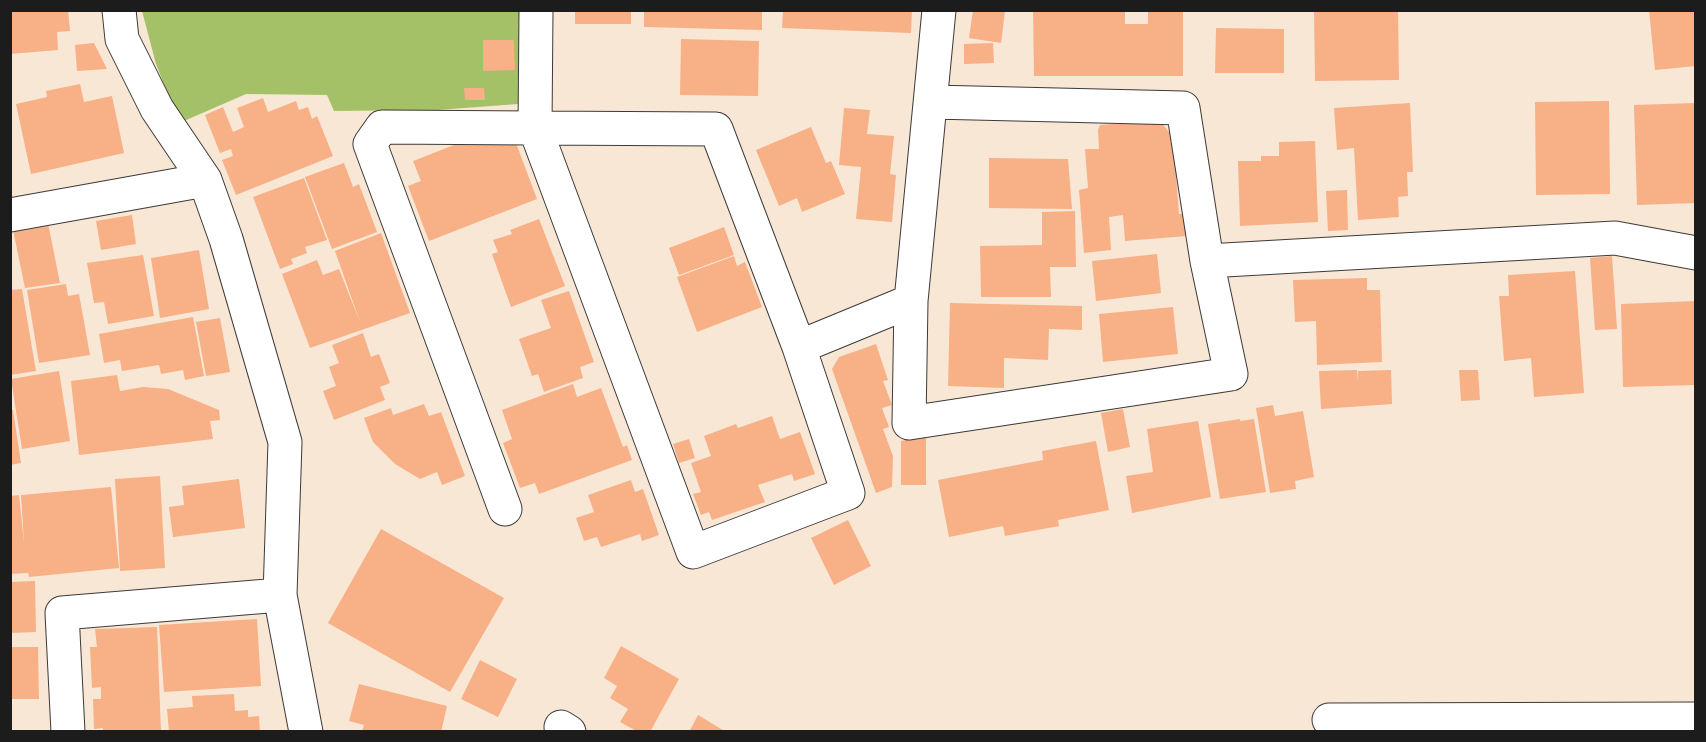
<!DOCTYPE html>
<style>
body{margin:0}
#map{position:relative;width:1706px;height:742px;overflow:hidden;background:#f8e7d5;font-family:Cardo,serif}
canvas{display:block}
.frame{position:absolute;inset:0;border:12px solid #1c1c1c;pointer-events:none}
</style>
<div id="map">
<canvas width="1706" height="742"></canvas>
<div class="frame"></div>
</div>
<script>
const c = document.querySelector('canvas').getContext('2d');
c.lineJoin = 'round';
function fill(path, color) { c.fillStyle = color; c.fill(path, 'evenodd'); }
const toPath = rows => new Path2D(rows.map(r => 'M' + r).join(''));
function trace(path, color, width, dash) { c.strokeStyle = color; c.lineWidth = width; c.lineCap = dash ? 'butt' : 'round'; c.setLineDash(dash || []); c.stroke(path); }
const green = toPath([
 [142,11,520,11,518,104,438,110,334,111,327,95,246,94,184,121,172,105,156,64]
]);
const building = toPath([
 [10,10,68,10,70,31,57,32,58,50,10,54],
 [575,10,631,10,631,24,575,24],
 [644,10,762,10,762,30,644,27],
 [783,10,912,10,911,33,782,28],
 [973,10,1005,11,1001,43,969,38],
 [1033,10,1125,10,1125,24,1148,24,1148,10,1183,10,1183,76,1034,76],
 [1314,10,1398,10,1399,80,1315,81],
 [1649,10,1696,10,1696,66,1655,70],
 [1216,28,1284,29,1284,73,1215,73],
 [681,39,759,41,758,96,680,95],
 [483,40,514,40,515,70,483,71],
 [94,43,107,69,77,71,75,45],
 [993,43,994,63,964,64,964,44],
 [80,84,84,102,112,96,124,153,31,174,16,104,47,97,46,91],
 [464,88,484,88,485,100,465,100],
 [263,98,268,112,296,101,299,110,308,107,312,119,317,116,333,156,236,195,222,160,233,156,231,149,220,153,205,115,223,107,233,132,244,127,237,108],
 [1609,101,1610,194,1536,195,1535,102],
 [1410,103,1413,172,1407,172,1408,196,1398,197,1399,217,1358,220,1354,148,1337,150,1334,108],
 [1696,103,1696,203,1637,205,1634,105],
 [844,108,870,110,867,134,894,136,890,174,896,175,892,222,856,219,861,167,839,165],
 [1159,120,1173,137,1179,214,1185,214,1187,236,1125,241,1123,215,1109,217,1111,250,1084,253,1079,190,1088,188,1085,149,1099,149,1098,130,1100,125],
 [811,127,826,163,831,161,845,194,802,212,797,198,779,206,756,150],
 [1315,141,1318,222,1240,226,1238,161,1261,161,1261,156,1279,156,1279,142],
 [459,143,516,143,537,199,429,241,408,186,421,181,413,161],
 [989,158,1068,159,1072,209,989,208],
 [344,163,353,187,359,184,377,232,332,249,305,177],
 [304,178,327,240,305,247,307,253,291,259,293,264,280,269,253,197],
 [1347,190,1348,230,1328,231,1326,191],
 [1075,211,1076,267,1050,267,1051,297,981,297,980,246,1042,245,1042,212],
 [132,215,136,244,101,250,96,221],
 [539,219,565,286,511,307,492,254,498,252,493,240,512,234,510,230],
 [48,223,60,283,25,288,13,230],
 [724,227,734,255,679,275,669,248],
 [381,233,410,313,310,348,282,274,317,260,323,275,339,269,360,322,335,251],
 [199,250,209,309,160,318,151,258],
 [1157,254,1161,293,1096,301,1092,261],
 [143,255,154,316,108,324,104,302,94,303,87,263],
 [734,256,737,266,745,262,762,307,697,332,677,277],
 [1612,256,1617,329,1595,330,1590,258],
 [1575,271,1584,393,1534,397,1531,358,1504,361,1499,296,1509,296,1508,275],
 [1367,278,1367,290,1380,290,1382,362,1317,365,1316,321,1295,322,1293,280],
 [66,284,68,296,79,294,90,355,39,363,27,290],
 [22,289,36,371,10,375,10,290],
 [569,291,594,362,580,367,583,378,544,392,538,374,532,376,519,339,551,328,541,300],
 [1696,301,1696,385,1623,387,1621,304],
 [950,303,1082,306,1082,330,1049,329,1048,360,1004,358,1004,388,948,386],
 [1173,307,1178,354,1103,362,1099,314],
 [193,317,204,376,185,380,183,370,161,374,159,365,122,371,120,360,104,363,99,334],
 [220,318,230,372,206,376,196,322],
 [363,333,371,357,379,354,390,383,380,387,385,400,334,420,323,391,336,386,329,367,339,363,332,345],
 [876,344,888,380,883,381,892,405,882,408,889,427,883,429,893,456,892,487,876,493,832,369,839,357],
 [1357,370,1358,382,1358,371,1391,370,1392,404,1321,409,1319,371],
 [1459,370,1478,370,1480,400,1461,401],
 [59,371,70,441,22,449,11,379],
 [117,375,120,391,143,387,168,389,219,410,220,420,210,421,213,439,79,455,71,381],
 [573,384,577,397,601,388,623,447,627,445,632,460,539,494,535,483,520,488,503,443,512,439,502,410],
 [424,404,429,416,441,412,465,476,442,485,437,472,420,479,395,464,373,442,364,418,391,408,393,415],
 [1273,405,1275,416,1303,411,1314,477,1295,481,1296,489,1270,493,1256,408],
 [1123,409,1130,447,1108,452,1101,413],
 [10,410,13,410,21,463,10,465],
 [772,416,780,439,800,432,815,474,794,481,792,474,758,485,765,502,712,520,709,512,701,515,693,494,701,492,691,463,711,456,704,436,736,424,738,428],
 [1240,419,1240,421,1254,419,1266,492,1220,499,1208,424],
 [1198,421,1211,497,1132,513,1126,476,1153,472,1147,429],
 [926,436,926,485,901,485,901,441],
 [689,439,695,458,679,463,673,444],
 [1096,441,1109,510,1058,520,1059,526,1005,536,1003,526,949,537,938,480,1043,460,1042,451],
 [160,476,165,568,120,571,115,479],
 [239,479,245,528,173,537,169,507,184,505,182,486],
 [631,480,635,492,643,489,659,535,642,541,640,534,601,547,597,537,584,541,576,518,594,512,588,495],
 [111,487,119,568,29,577,28,573,10,574,10,496,19,495,24,543,21,495],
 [848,520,871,566,834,585,811,538],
 [381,529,504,598,450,692,328,623],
 [35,581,36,632,10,633,10,582],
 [257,619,261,686,164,692,159,625],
 [157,627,161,732,103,732,103,728,94,729,93,699,101,699,101,687,92,688,90,647,97,647,95,629],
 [621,646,679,679,650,732,638,732,620,722,628,709,610,698,617,686,604,678],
 [10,647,38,647,39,699,10,699],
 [480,660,517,679,498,717,461,699],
 [359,684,447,706,441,732,362,732,364,725,349,721],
 [234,694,235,711,248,710,248,717,259,716,260,732,169,732,167,709,193,707,192,696],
 [698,715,726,732,689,732]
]);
const minor = toPath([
 [119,10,122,39,157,109,205,180,226,239,285,442,280,595,306,732],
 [932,102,1183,108,1207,261,1231,374,909,423,911,301,939,10],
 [10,215,205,180],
 [1207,261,1615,238,1696,253],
 [799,347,911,301],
 [505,509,370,144,382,127,535,128,716,129,799,347,848,493,693,552,535,128,536,10],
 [1329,720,1696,719],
 [561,727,569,732],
 [68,732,62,613,280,595]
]);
fill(green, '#a5c168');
fill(building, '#f8b087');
trace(minor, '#3d3a38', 35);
trace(minor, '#fff', 33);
</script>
